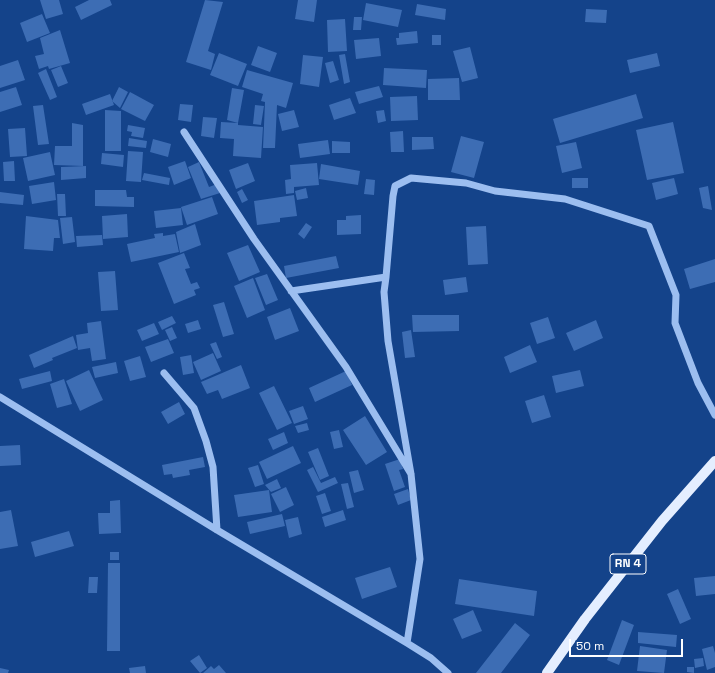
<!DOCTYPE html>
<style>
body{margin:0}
#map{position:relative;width:715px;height:673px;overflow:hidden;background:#14438a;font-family:"Space Grotesk",sans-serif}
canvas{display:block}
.scale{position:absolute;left:569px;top:639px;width:114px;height:18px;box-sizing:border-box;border:2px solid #fff;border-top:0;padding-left:5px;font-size:12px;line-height:14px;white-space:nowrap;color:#fff;-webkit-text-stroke:3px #14438a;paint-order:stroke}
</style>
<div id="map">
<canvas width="715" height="673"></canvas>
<div class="scale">50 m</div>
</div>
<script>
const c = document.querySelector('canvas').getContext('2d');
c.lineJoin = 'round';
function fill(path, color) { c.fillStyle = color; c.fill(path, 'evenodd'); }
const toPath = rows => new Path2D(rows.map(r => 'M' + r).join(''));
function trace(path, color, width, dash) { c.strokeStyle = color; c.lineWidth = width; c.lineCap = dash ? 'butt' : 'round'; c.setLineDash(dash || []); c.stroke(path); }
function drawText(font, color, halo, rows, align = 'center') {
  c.font = font + ' "Space Grotesk",sans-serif'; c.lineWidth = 3; c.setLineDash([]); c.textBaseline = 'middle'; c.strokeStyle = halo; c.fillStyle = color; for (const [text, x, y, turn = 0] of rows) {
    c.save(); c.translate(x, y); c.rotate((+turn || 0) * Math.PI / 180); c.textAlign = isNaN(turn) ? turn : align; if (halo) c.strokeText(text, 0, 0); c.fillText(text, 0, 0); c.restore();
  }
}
const building = toPath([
 [40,0,59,0,63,14,46,19],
 [89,0,110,0,112,5,81,20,75,7],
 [205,0,223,2,208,51,215,54,211,70,186,62],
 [298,0,317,0,314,22,295,19],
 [366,3,402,10,398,27,363,20],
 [417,4,446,9,445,20,415,15],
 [586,9,607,10,606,23,585,22],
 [42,14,50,33,27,42,20,23],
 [354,17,362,17,361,30,353,30],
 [345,19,347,51,328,52,327,20],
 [60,30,70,63,49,69,48,66,39,69,35,56,44,54,40,38],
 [417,31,418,43,397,45,396,38,399,38,399,33],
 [432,35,441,35,441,45,432,45],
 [379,38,381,56,356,59,354,40],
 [258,46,277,53,270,72,251,65],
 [470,47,478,78,462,82,453,51],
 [219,53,247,64,238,86,210,75],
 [657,53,660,66,630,73,627,60],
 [345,54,350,82,344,84,339,55],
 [303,55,323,57,319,87,300,84],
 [18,60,25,80,0,88,0,66],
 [333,61,339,80,330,83,325,63],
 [61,66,68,83,58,87,51,70],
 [384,68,427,70,426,88,383,85],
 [46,69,57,97,50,100,38,73],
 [247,70,293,83,286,108,277,105,275,148,263,148,265,102,261,101,263,94,242,87],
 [459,78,460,100,428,100,428,79],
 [379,86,383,97,359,104,355,92],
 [16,87,22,105,0,112,0,92],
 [119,87,128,92,120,108,112,101],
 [232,88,244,90,238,123,227,120],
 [130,92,154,105,145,121,121,109],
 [110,94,114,105,86,115,82,104],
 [636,94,643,118,560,143,553,119],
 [417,96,418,120,391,121,390,97],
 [350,98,356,113,334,120,329,105],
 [180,104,193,105,191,122,178,120],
 [43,105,49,144,38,145,33,106],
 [255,105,264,106,261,125,253,124],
 [105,110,121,111,121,151,105,151],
 [294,110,299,127,282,131,278,114],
 [384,110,386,121,378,123,376,111],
 [203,117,217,118,214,138,201,136],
 [221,122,238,123,238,125,263,127,261,158,233,156,234,139,220,138],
 [673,122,684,173,647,180,636,130],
 [72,123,83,125,83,166,54,165,55,146,72,146],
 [128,125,145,128,143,138,131,136,132,132,127,131],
 [25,128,27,156,10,157,8,129],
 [403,131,404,152,391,152,390,132],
 [461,136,484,142,474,178,451,172],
 [412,137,433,137,434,149,412,150],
 [129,138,147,141,146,148,128,146],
 [153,139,171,144,168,157,150,152],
 [328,140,330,154,300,158,298,144],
 [332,141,350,142,350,153,332,153],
 [576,142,582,168,562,173,556,146],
 [128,151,143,152,141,182,126,181],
 [50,152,55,175,28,181,23,158],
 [102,153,124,155,123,167,101,164],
 [14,161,15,181,4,181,3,162],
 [185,161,191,178,174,185,168,167],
 [199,162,209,187,217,184,220,193,201,199,188,167],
 [248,163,255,181,236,189,229,170],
 [317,163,319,185,294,187,294,193,286,194,285,180,291,179,290,165],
 [321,164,360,171,358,185,319,179],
 [86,166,86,178,61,180,61,167],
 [144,173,170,178,169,185,142,180],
 [572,178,588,178,588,188,572,188],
 [674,178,678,194,656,200,652,183],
 [366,179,375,180,374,195,364,194],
 [54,182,56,200,32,204,29,186],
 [708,186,712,210,703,208,699,188],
 [306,188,308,198,297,200,295,191],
 [242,189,248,200,242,203,237,192],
 [95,190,126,190,127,197,134,197,134,207,95,206],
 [0,192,24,195,23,205,0,203],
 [57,194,65,194,66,216,58,216],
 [294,195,297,216,280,218,280,222,257,225,254,201],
 [212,197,218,214,187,225,181,207],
 [181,208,183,225,156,228,154,211],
 [127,214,128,237,103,239,102,216],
 [361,215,361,234,337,235,337,220,346,220,346,216],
 [26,216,58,220,60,238,54,238,53,251,24,249],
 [72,217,75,242,63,244,60,218],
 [306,223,312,227,304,239,298,234],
 [195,224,201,245,180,253,176,232],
 [486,226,488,264,468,265,466,227],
 [163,233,163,236,175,234,179,252,131,262,127,244,155,238,154,234],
 [102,235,103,245,77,247,76,236],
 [248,245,260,272,239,281,227,253],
 [184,253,190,268,185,269,191,284,197,282,200,288,194,290,196,295,174,304,158,263],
 [336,256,339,268,286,278,284,266],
 [715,259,715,282,690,289,684,269],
 [115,271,118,310,101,311,98,272],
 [267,274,278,300,266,305,255,278],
 [466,277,468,292,445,295,443,280],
 [253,278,265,310,247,318,234,286],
 [224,302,234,334,223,337,213,305],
 [290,308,299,331,275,340,267,317],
 [412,315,459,315,459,331,413,332],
 [172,316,176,323,162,330,158,322],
 [548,317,555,338,537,344,530,323],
 [198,320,201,329,188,333,185,324],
 [596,320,603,338,574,351,566,333],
 [101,321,106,359,92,361,90,348,78,350,76,335,88,333,87,323],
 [154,323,159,334,142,341,137,330],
 [172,327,177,338,170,341,165,330],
 [411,330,415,357,405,358,402,332],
 [73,336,77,348,52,358,53,360,34,368,29,355],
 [168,339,174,353,151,362,145,347],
 [216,342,222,357,217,359,210,344],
 [530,345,537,362,510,373,504,357],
 [213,353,221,371,201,380,193,362],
 [191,355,194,373,183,375,180,357],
 [140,356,146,377,130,381,124,361],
 [116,362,118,373,95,378,92,367],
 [241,365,250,388,222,399,218,390,207,394,201,382],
 [89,370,103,400,80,411,66,381],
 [580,370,584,386,556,393,552,376],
 [50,371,52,381,22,389,19,379],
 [346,371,352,385,315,402,309,388],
 [64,379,72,404,57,408,50,384],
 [274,386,292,423,277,430,259,393],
 [544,395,551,417,532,423,525,401],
 [179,402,185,414,168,424,161,412],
 [303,406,308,419,294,424,289,411],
 [365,416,387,452,366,465,343,430],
 [307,423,309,430,298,433,295,426],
 [339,430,343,447,334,449,330,432],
 [284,432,288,443,273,450,268,439],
 [20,445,21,465,0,466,0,446],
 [293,446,301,463,267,479,259,462],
 [318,448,329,476,320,480,308,452],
 [203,457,205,467,189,470,190,475,173,478,172,474,164,475,162,465],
 [400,459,403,469,399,470,405,487,394,491,385,464],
 [258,465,264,484,255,487,248,468],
 [313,467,321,483,335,477,338,483,318,492,307,470],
 [358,470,364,490,354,493,349,472],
 [277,479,281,488,271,492,265,485],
 [348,483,354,507,347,509,341,484],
 [286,487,294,505,280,512,271,494],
 [408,489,411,500,398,505,394,494],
 [269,490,272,512,238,517,234,495],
 [325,493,331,511,322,514,316,496],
 [120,500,121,533,99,534,98,513,110,513,110,501],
 [11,510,18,546,0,549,0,512],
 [343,510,346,520,325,527,322,517],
 [282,514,285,526,250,534,247,522],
 [298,517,302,534,289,538,285,520],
 [69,531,74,546,35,557,31,542],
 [110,552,119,552,119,560,110,560],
 [108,563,120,563,120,651,107,651],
 [390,567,397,587,362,599,355,578],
 [715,576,715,594,696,596,694,578],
 [89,577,98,577,97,593,88,593],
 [459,579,537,591,534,616,455,604],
 [678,589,691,619,680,624,667,594],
 [473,610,482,631,462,639,453,619],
 [622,620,634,625,619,665,607,660],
 [515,623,530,635,501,673,476,673],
 [638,632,677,635,676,647,638,643],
 [640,646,667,650,664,673,637,671],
 [713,646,715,653,715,667,707,670,702,649],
 [199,655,207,668,200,673,190,661],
 [703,658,704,666,695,668,694,659],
 [219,665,226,673,203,673,211,666,214,669],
 [145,666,146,673,130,673,129,668],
 [687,667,694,667,694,673,687,672],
 [0,668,9,670,8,673,0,673]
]);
const minor = toPath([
 [184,132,254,239,346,367,411,474],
 [386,277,384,292,388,341,411,474,420,559,407,643],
 [291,291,386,277,393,196,395,186,411,178,466,183,495,191,565,199,649,226,676,295,675,323,698,383,715,415],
 [164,373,194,408,206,441,213,467,217,530],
 [0,397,217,530,407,643,431,658,448,673]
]);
const major = toPath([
 [547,673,585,619,662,521,715,461]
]);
const shields = [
 [628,564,36]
];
const shieldNames = [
 ["RN 4",628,564]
];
fill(building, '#3d6db4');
trace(minor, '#9cbef0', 7);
trace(major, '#e4eeff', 10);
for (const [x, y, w] of shields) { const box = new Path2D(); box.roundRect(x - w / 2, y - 10, w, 20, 3); c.fillStyle = '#14438a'; c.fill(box); trace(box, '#fff', 1); }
drawText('bold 12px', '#fff', null, shieldNames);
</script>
